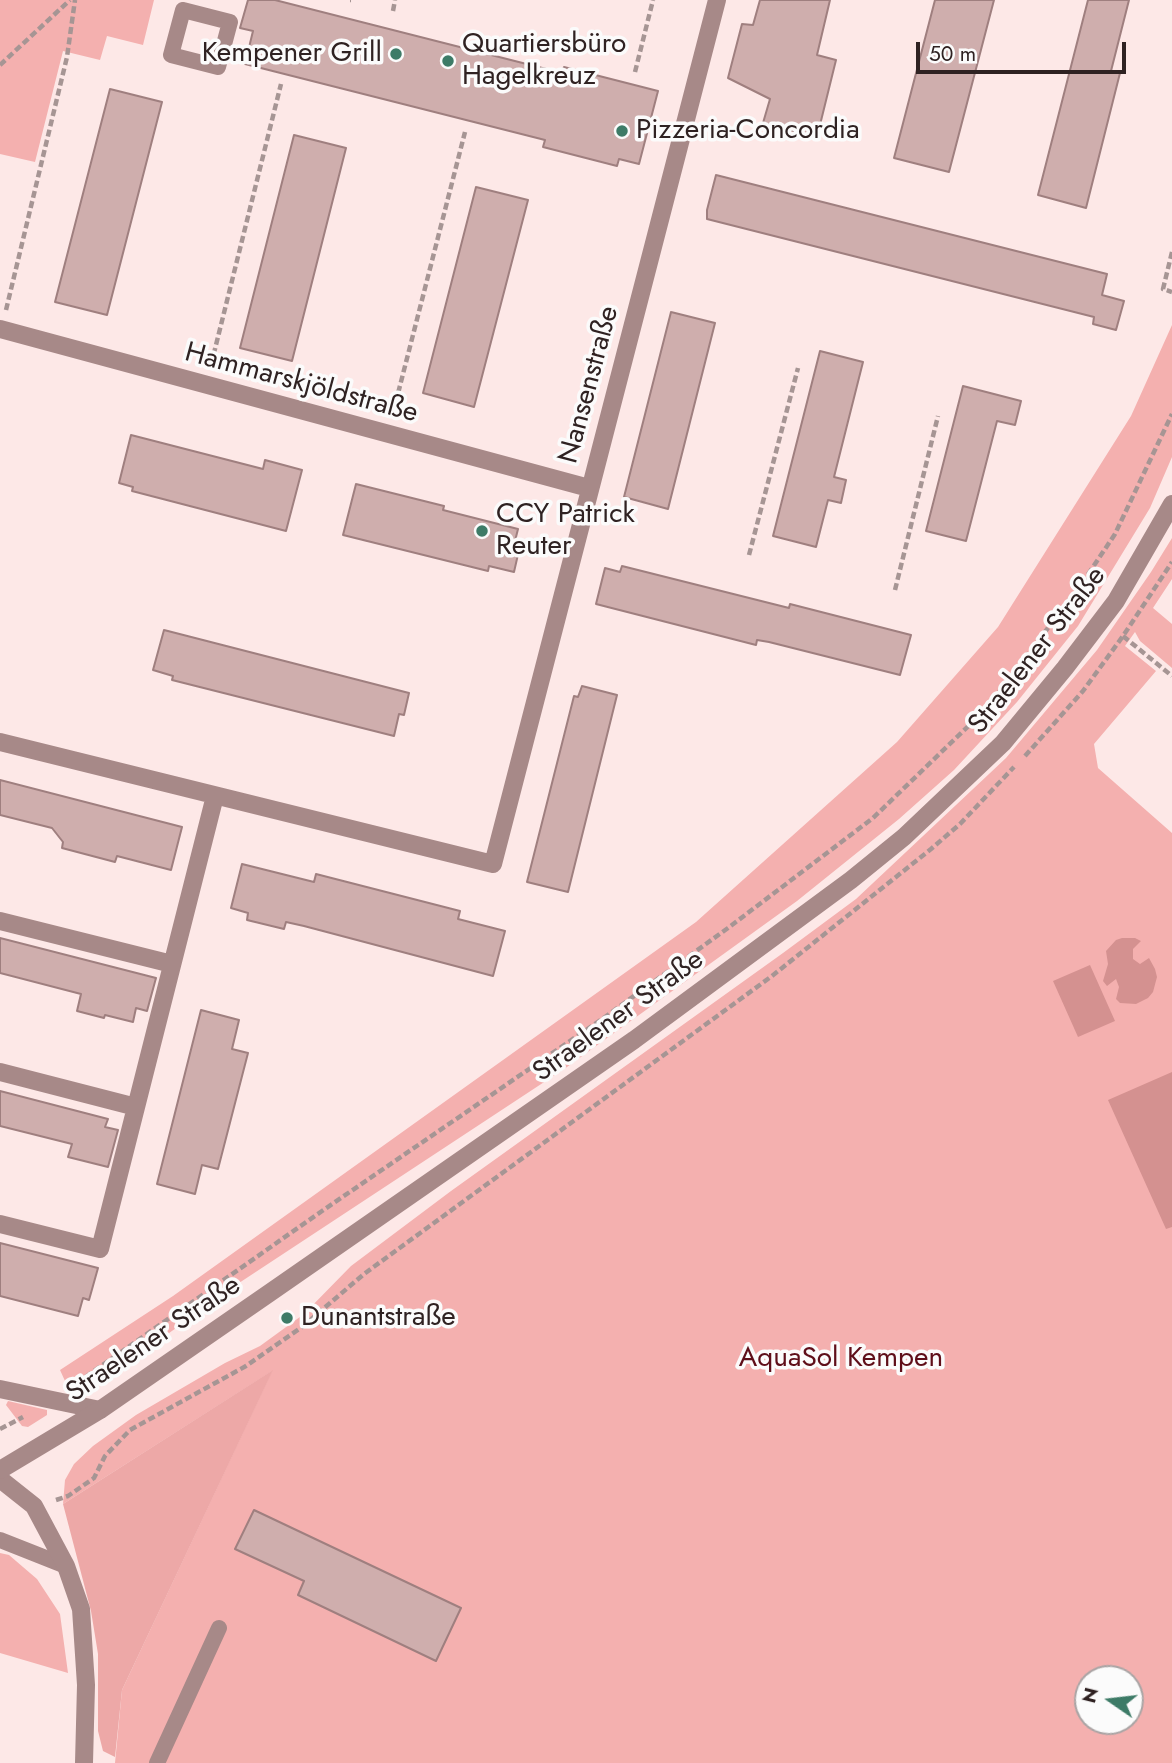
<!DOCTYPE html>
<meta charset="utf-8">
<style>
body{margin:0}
#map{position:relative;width:1172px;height:1763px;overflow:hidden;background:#fde8e7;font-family:Jost,sans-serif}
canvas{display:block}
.north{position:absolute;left:1074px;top:1665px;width:70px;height:70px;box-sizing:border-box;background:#fbfbfb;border:2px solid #a9a4a4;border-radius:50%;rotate:284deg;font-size:19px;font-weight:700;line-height:28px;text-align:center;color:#2f2222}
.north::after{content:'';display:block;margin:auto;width:24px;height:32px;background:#3d7b67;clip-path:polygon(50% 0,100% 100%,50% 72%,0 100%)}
.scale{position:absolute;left:916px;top:42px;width:210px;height:32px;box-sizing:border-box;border:4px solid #2f2222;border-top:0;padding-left:9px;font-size:21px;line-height:24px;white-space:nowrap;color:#2f2222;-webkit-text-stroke:5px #fbfbfb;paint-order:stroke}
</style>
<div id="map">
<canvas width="1172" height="1763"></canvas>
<div class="north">N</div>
<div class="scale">50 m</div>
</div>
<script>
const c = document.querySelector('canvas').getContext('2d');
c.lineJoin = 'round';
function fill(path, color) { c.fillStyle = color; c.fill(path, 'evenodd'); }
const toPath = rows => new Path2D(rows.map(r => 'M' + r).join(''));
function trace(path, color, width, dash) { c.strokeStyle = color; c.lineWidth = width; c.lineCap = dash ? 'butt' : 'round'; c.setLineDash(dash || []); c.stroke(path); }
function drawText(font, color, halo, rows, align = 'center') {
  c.font = font + ' Jost,sans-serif'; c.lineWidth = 7; c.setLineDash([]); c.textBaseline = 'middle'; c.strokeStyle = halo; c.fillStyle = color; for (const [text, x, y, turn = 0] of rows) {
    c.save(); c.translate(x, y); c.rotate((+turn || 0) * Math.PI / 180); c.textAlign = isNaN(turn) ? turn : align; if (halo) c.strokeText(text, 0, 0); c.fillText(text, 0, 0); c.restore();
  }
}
const green = toPath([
 [0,0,154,0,143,45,107,36,100,60,63,51,35,162,0,154],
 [1172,325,1172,457,1150,508,1078,626,1017,702,954,770,899,819,797,901,567,1067,239,1283,109,1376,85,1387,65,1381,60,1370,173,1296,696,922,897,742,998,627,1131,416],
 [1172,538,1172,579,1153,608,1172,624,1172,668,1140,641,1135,632,1125,646,1156,671,1094,744,1098,768,1172,833,1172,1763,115,1763,122,1690,272,1371,63,1504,65,1480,74,1464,93,1446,136,1415,225,1363,260,1346,304,1314,351,1266,451,1191,783,953,856,899,1006,758,1097,650,1151,572],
 [1088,1679,1130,1679,1130,1721,1088,1721],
 [8,1401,47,1410,47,1415,28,1427,22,1426,6,1405],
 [0,1553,9,1555,37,1579,60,1614,68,1673,0,1653]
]);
const forest = toPath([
 [273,1370,122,1690,115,1757,103,1751,98,1731,98,1654,91,1611,63,1504]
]);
const water = toPath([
 [1122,938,1135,938,1141,941,1133,949,1133,959,1140,964,1149,958,1155,969,1157,977,1153,992,1148,998,1136,1004,1120,1003,1116,999,1119,987,1116,979,1107,986,1103,981,1108,964,1106,951,1116,940],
 [1090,965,1115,1021,1078,1037,1053,981],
 [1172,1072,1172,1227,1166,1229,1108,1100]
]);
const building = toPath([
 [248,0,275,0,562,73,564,67,658,91,639,164,619,159,617,166,543,147,545,140,245,64,253,31,240,28,248,0],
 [760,0,830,0,817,55,836,60,817,137,763,123,770,99,728,78,742,24,753,25,760,0],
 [935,0,994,0,949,172,894,158,935,0],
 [1088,0,1129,0,1111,71,1120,73,1086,208,1038,195,1088,0],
 [110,89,162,102,107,315,55,302,110,89],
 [294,135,346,148,292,361,240,348,294,135],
 [716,175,1107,274,1102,295,1124,301,1116,330,1093,324,1094,317,707,219,707,210,716,175],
 [476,187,528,200,474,407,423,393,476,187],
 [671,312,715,323,668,509,624,497,671,312],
 [820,351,863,362,834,477,846,480,841,503,828,500,816,547,773,536,820,351],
 [963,386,1021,401,1015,425,997,421,966,541,926,531,963,386],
 [131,435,263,469,265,460,302,470,286,531,132,491,133,487,119,483,131,435],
 [356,484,444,506,443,510,518,529,513,549,519,550,514,572,489,566,488,571,343,535,356,484],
 [622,566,789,608,790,604,911,635,900,675,769,642,757,640,756,645,596,604,605,568,620,572,622,566],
 [164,630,409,693,404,715,399,714,394,736,172,680,173,676,153,670,164,630],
 [582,686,617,695,568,892,527,882,574,696,578,697,582,686],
 [0,780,182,827,171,870,117,856,115,862,62,848,63,842,52,828,0,815,0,780],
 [242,864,314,882,316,874,460,911,458,919,505,931,493,976,304,926,286,922,284,929,247,920,248,913,231,908,242,864],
 [0,938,156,978,147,1011,136,1008,133,1022,105,1015,104,1018,77,1011,81,994,0,973,0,938],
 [201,1010,239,1020,232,1049,248,1053,218,1169,202,1165,195,1194,157,1184,201,1010],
 [0,1091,108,1119,105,1127,118,1130,108,1167,68,1157,72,1144,0,1126,0,1091],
 [0,1243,98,1268,89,1300,83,1298,78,1316,0,1296,0,1243],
 [254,1510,461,1608,436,1661,298,1595,304,1581,235,1549,254,1510]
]);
const path = toPath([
 [350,0,351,0],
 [393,11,395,0],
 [0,65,70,0],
 [635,72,653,0],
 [1172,252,1163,289,1172,292],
 [6,310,67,57,75,0],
 [211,365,281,84],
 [393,413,465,132],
 [749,555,798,368],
 [895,590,938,416],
 [1123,636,1172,676],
 [1025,756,1083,691,1123,636,1172,562],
 [77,1383,322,1211,605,1017,728,928,873,818,986,709,1083,582,1115,534,1172,414],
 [0,1429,23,1417],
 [56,1500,68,1496,94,1478,105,1456,130,1430,246,1366,302,1327,364,1274,772,976,931,849,960,824,1014,767]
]);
const service = toPath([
 [183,10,230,22,218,67,171,55,183,10],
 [0,1540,66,1566],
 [157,1763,219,1628]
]);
const minor = toPath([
 [0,329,589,488],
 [0,742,493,864,717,0],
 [0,921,172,964],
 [0,1072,136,1107],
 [0,1224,100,1249,215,796],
 [0,1389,100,1410],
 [0,1479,34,1506,66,1566,81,1609,86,1685,84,1763]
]);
const tertiary = toPath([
 [0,1470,100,1410,268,1294,634,1040,851,880,904,837,1003,743,1065,668,1116,601,1172,504]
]);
const markers = [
 [396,54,7,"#3d7b67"],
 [448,61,7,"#3d7b67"],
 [622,131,7,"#3d7b67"],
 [482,531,7,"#3d7b67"],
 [287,1318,7,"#3d7b67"]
];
const poiNames = [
 ["Quartiersbüro",462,45],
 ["Hagelkreuz",462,77],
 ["Kempener Grill",382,54,"right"],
 ["Pizzeria-Concordia",636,131],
 ["CCY Patrick",496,515],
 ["Reuter",496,547],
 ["Dunantstraße",301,1318]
];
const streetNames = [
 ["Hammarskjöldstraße",301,384,15],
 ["Nansenstraße",590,385,-75],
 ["Straelener Straße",1038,651,-52],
 ["Straelener Straße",619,1017,-36],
 ["Straelener Straße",154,1340,-34]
];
const parkNames = [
 ["AquaSol Kempen",841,1359]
];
fill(green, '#f4b0af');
fill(forest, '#eda8a7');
fill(water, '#d49190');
fill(building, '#cfaead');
trace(building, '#9f7f7f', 2);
trace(path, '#a69594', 4.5, [7, 3.5]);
trace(service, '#a78988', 16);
trace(minor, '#a78988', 18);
trace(tertiary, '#a78988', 18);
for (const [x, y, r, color] of markers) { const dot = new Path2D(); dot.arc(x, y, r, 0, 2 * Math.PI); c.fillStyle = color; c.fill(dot); trace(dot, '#fbfbfb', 2.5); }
drawText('28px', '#2f2222', '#fbfbfb', poiNames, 'left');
drawText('28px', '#2f2222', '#fbfbfb', streetNames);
drawText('28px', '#5f0e19', '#fbfbfb', parkNames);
</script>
